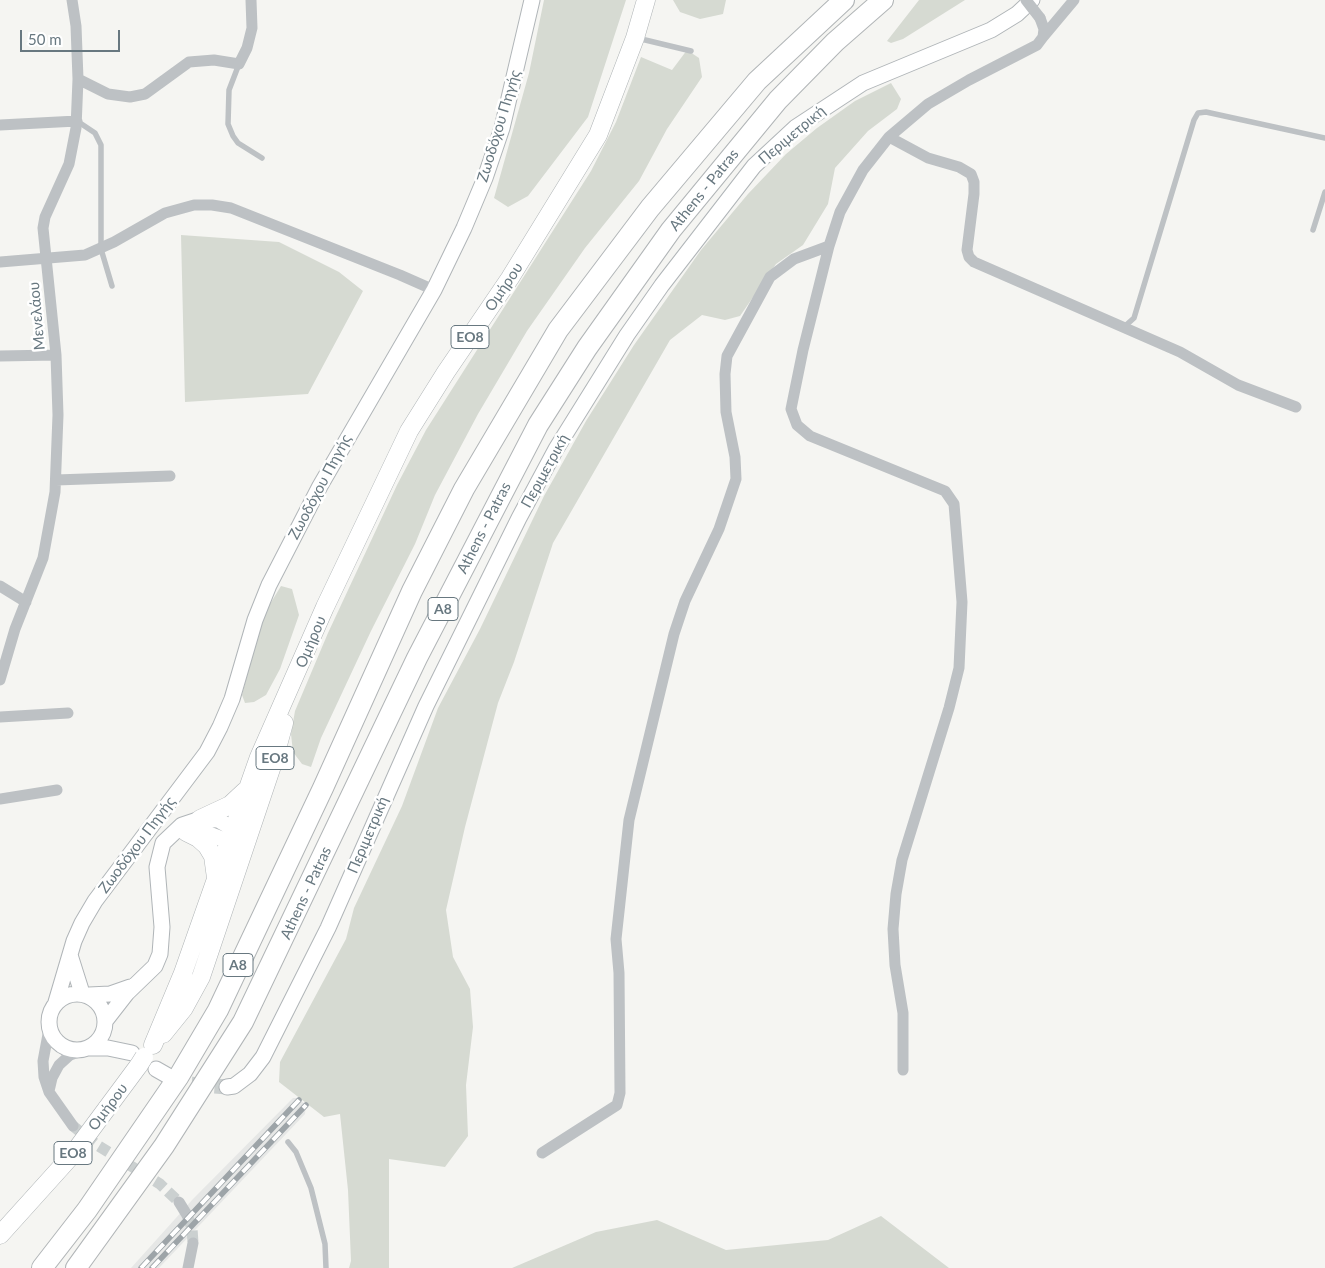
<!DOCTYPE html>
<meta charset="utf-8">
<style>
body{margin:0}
#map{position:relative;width:1325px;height:1268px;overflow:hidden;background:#f5f5f2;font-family:Lato,sans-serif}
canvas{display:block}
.scale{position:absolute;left:20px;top:30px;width:100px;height:22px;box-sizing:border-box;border:2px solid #687880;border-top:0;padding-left:6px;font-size:15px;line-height:18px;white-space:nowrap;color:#687880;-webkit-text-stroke:4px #fff;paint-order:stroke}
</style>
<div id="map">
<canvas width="1325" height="1268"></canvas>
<div class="scale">50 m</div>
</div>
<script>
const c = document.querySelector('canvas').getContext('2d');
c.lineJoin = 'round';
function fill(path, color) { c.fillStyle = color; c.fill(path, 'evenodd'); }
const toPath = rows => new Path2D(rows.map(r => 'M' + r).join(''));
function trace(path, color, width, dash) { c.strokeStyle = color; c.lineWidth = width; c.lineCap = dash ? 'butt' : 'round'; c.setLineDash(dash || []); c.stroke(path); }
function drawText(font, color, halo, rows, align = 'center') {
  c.font = font + ' Lato,sans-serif'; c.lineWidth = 5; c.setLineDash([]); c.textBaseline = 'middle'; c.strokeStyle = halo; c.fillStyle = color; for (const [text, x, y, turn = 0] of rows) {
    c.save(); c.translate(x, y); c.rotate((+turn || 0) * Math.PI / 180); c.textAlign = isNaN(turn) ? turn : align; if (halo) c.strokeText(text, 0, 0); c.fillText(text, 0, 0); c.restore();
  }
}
const built = toPath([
 [293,1098,298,1098,306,1105,305,1114,159,1268,131,1268,193,1199]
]);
const green = toPath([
 [544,0,626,0,588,117,528,196,508,207,494,198,529,73],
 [673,0,726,0,723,14,700,19,680,12],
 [919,0,965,0,903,39,891,43,887,41],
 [687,50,699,58,702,77,667,129,639,181,585,248,527,331,478,414,435,495,415,544,371,631,321,738,311,767,302,764,293,752,291,734,295,711,328,633,397,485,426,430,591,171,616,122,641,57,672,70],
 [891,83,901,99,897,109,868,131,835,168,828,204,803,245,776,264,740,316,725,320,702,315,670,340,553,543,514,662,498,703,465,827,446,910,453,957,470,989,473,1027,466,1085,468,1136,445,1167,389,1159,389,1268,349,1268,351,1261,348,1190,340,1114,324,1117,279,1082,280,1062,346,939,354,908,402,806,438,708,480,629,544,496,586,421,634,345,701,250,748,194,786,154,817,128,855,101],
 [181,235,279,242,339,272,363,291,308,394,185,402],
 [281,586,292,589,299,615,280,669,266,695,254,702,245,703,242,695,254,648,267,609],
 [881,1216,949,1268,512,1268,596,1232,657,1220,726,1250,828,1240]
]);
const streetTunnel = toPath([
 [73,1126,97,1145,160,1184,179,1202],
 [187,1215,192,1228,193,1243]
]);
const secondaryTunnel = toPath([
 [170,1077,188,1084,227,1087]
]);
const lane = toPath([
 [637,38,691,51],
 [239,64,229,90,228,124,233,136,238,143,262,158],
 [77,121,95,133,101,145,101,249,112,286],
 [1313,230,1325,192],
 [1124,327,1134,318,1194,120,1198,113,1206,112,1325,138],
 [288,1142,296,1152,311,1188,325,1244,326,1268]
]);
const street = toPath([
 [1043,37,1074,0],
 [78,79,108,94,130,97,145,94,189,62,214,60,239,64,247,48,252,28,251,0],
 [0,125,77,121],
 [889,137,928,158,959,167,971,174,974,182,974,194,967,250,969,257,974,262,1180,352,1238,385,1296,407],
 [0,262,85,255,114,242,165,213,194,205,212,205,231,208,400,275,434,290],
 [0,356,56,355],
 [56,480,170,476],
 [0,586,26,602],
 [0,680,15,629,43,558,55,492,58,415,56,355,43,228,45,217,69,164,76,128,78,79,76,26,72,0],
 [0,717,68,713],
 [0,799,57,790],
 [49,1029,43,1061,44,1077,49,1092,73,1126],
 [903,1070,903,1013,895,965,893,929,896,894,902,860,949,708,959,668,962,602,954,504,945,491,810,436,797,425,791,409,803,350,829,246,840,212,863,170,889,137,928,104,969,80,1037,45,1043,37,1044,29,1040,18],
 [49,1091,52,1078,59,1065,70,1055,81,1051],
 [542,1153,617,1105,620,1093,619,973,616,939,629,820,674,634,685,601,719,529,736,479,735,457,726,412,725,374,727,356,770,277,794,259,829,246],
 [179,1202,187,1215],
 [188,1268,193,1243]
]);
const secondary = toPath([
 [188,832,209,834,240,846],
 [70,955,82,993],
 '49 1022a28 28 0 1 1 56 0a28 28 0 1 1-56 0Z',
 [89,995,110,994,130,987],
 [56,1002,74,941,82,923,95,901,207,752,220,727,232,699,255,620,269,585,320,486,434,290,464,228,485,178,502,128,532,0],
 [106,1020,127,993,155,966,160,954,162,927,157,867,163,843,182,825,200,819,218,820,243,834],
 [89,1048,108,1048,132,1053],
 [156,1069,170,1077],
 [227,1087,234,1086,250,1074,263,1057,328,928,426,706,519,518,556,449,627,335,662,285,754,166,796,127,863,83,991,30,1017,14,1032,0]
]);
const primary = toPath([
 [200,819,230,805,245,791],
 [186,832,198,838,207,846,213,856,216,878],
 [163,1034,184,1008,201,977,273,763,284,723],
 [153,1045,183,973,259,757,325,607,409,431,446,372,510,278,598,135,635,38,646,0],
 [0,1235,73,1154,139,1065]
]);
const highway = toPath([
 [42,1268,87,1210,179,1076,218,1010,323,788,412,591,464,489,558,330,650,208,757,81,844,0],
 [76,1268,164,1146,243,1022,417,658,538,425,587,348,671,230,778,100,835,42,883,0]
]);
const rail = toPath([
 [141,1268,299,1100],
 [152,1268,306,1105]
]);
const streetBridge = toPath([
 [1026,0,1040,18]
]);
const primaryBridge = toPath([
 [139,1065,144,1057]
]);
const shields = [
 [470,337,38],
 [443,609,30],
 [275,758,38],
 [238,965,30],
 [73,1153,38]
];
const shieldNames = [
 ["ΕΟ8",470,337],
 ["Α8",443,609],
 ["ΕΟ8",275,758],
 ["Α8",238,965],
 ["ΕΟ8",73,1153]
];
const streetNames = [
 ["Ζωοδόχου Πηγής",499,126,-73],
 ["Περιμετρική",792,135,-40],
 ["Athens - Patras",704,190,-51],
 ["Ομήρου",504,287,-56],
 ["Μενελάου",37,316,-95],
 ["Περιμετρική",545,471,-61],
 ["Ζωοδόχου Πηγής",320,487,-62],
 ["Athens - Patras",484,528,-63],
 ["Ομήρου",311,642,-67],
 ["Περιμετρική",368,835,-67],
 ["Ζωοδόχου Πηγής",137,845,-53],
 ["Athens - Patras",306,893,-65],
 ["Ομήρου",108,1107,-53]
];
fill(built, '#e6e7e6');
fill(green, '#d6dad2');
trace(streetTunnel, '#cbd0d0', 11, [11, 5.5]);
trace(secondaryTunnel, '#cbd0d0', 15, [15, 8]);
trace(secondary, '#b0b5b8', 17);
trace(primary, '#afb4b6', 19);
trace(highway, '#b1b5b7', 22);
trace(lane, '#bdc1c4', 5.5);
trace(street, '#bdc1c4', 11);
trace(secondary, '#fff', 15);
trace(primary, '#fff', 18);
trace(highway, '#fff', 20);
trace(rail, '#9da4a8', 5.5);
trace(rail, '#fff', 4, [11]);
trace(primaryBridge, '#afb4b6', 19, []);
trace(streetBridge, '#bdc1c4', 11);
trace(primaryBridge, '#fff', 18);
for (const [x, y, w] of shields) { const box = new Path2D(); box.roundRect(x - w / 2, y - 11.5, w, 23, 4); c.fillStyle = '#fff'; c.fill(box); trace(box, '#687880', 1); }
drawText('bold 14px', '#687880', null, shieldNames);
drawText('15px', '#687880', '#fff', streetNames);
</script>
